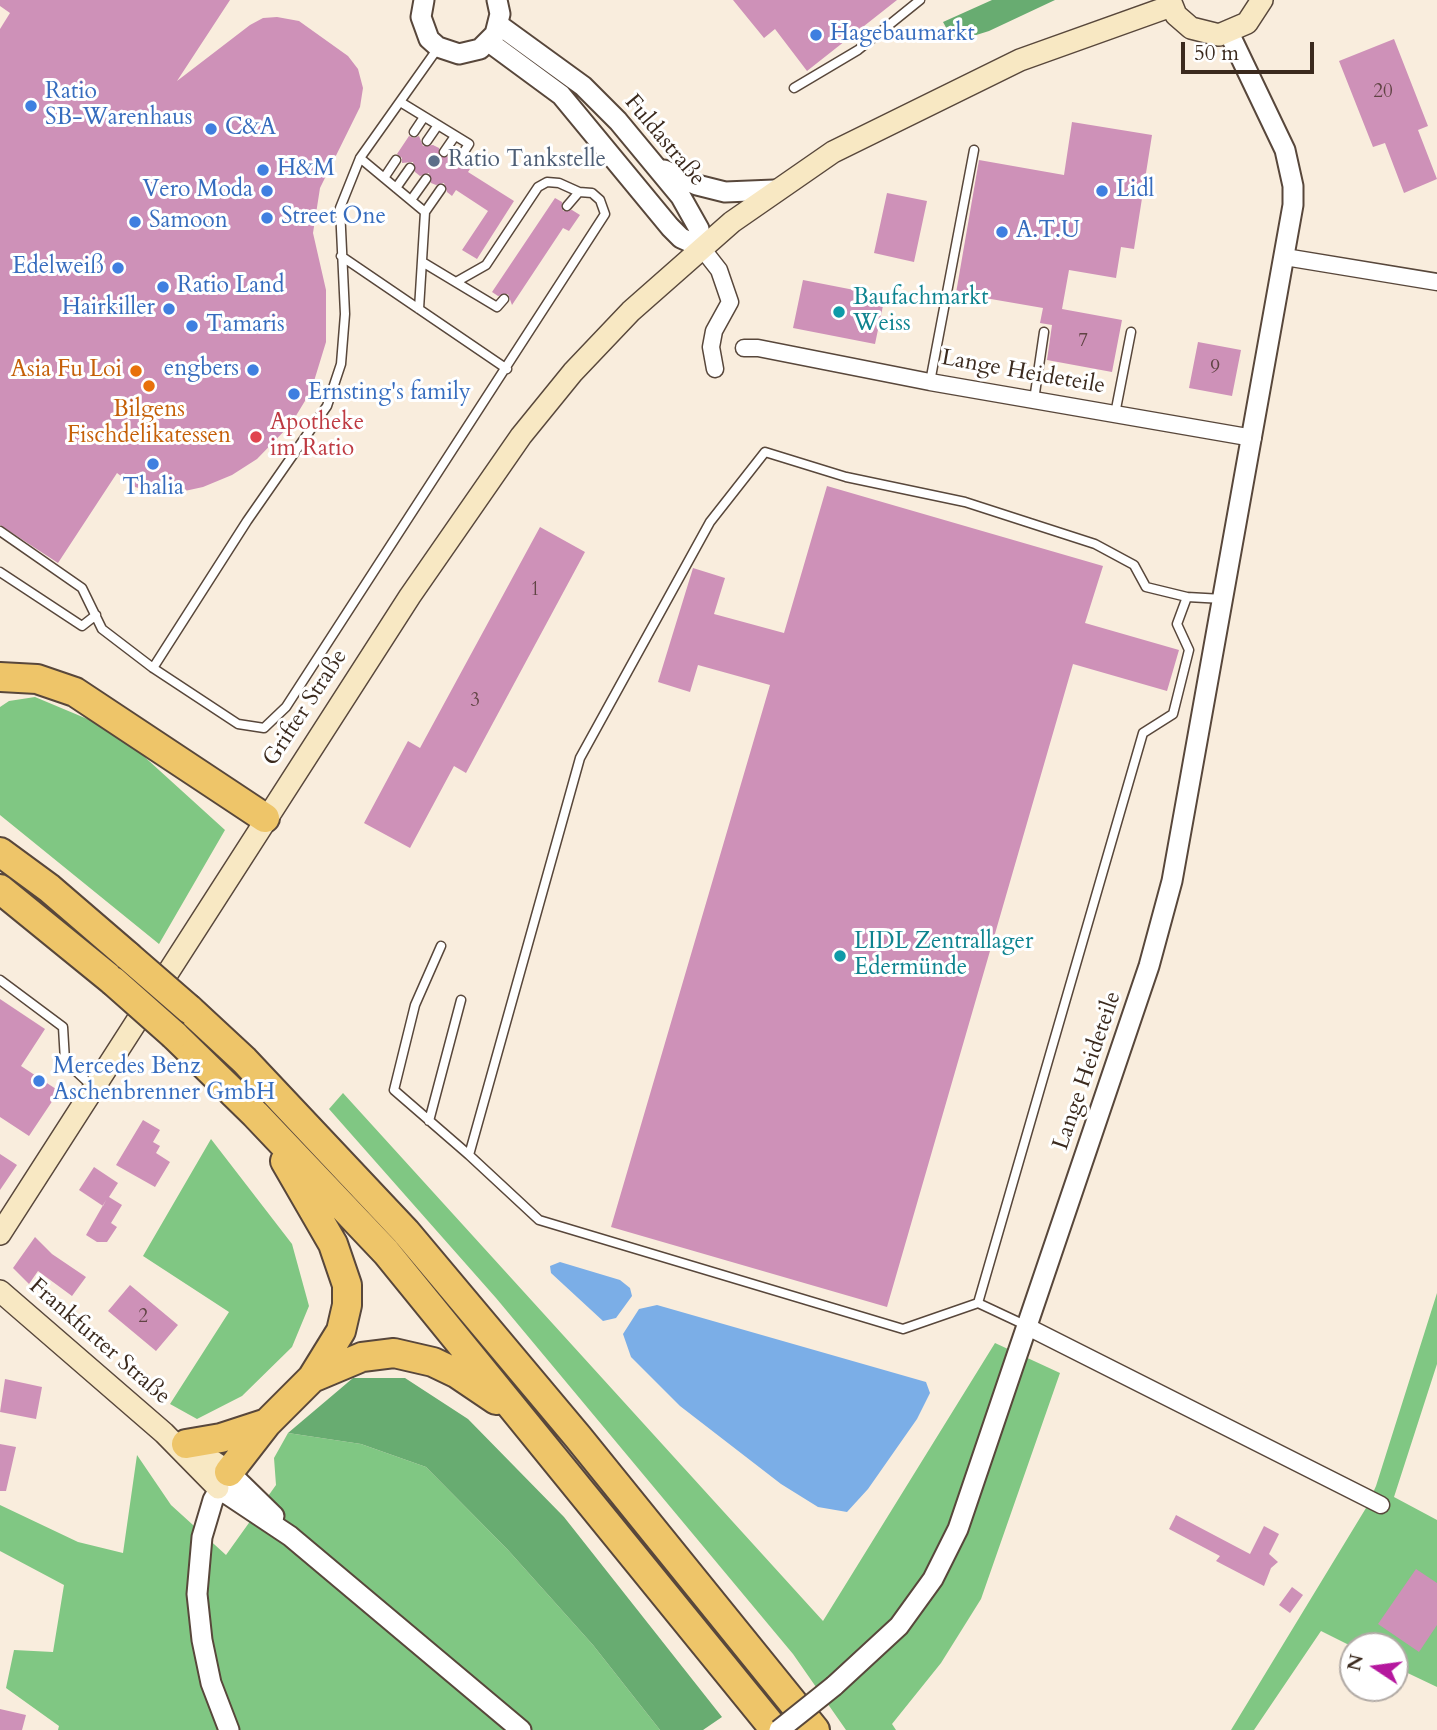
<!DOCTYPE html>
<meta charset="utf-8">
<style>
body{margin:0}
#map{position:relative;width:1437px;height:1730px;overflow:hidden;background:#f9eddd;font-family:Cardo,serif}
canvas{display:block}
.north{position:absolute;left:1339px;top:1632px;width:70px;height:70px;box-sizing:border-box;background:#fff;border:2px solid #b1aaa5;border-radius:50%;rotate:283deg;font-size:19px;font-weight:700;line-height:28px;text-align:center;color:#3b2a1e}
.north::after{content:'';display:block;margin:auto;width:24px;height:32px;background:#b5179e;clip-path:polygon(50% 0,100% 100%,50% 72%,0 100%)}
.scale{position:absolute;left:1181px;top:42px;width:133px;height:32px;box-sizing:border-box;border:4px solid #3b2a1e;border-top:0;padding-left:9px;font-size:21px;line-height:24px;white-space:nowrap;color:#3b2a1e;-webkit-text-stroke:5px #fff;paint-order:stroke}
</style>
<div id="map">
<canvas width="1437" height="1730"></canvas>
<div class="north">N</div>
<div class="scale">50 m</div>
</div>
<script>
const c = document.querySelector('canvas').getContext('2d');
c.lineJoin = 'round';
function fill(path, color) { c.fillStyle = color; c.fill(path, 'evenodd'); }
const toPath = rows => new Path2D(rows.map(r => 'M' + r).join(''));
function trace(path, color, width, dash) { c.strokeStyle = color; c.lineWidth = width; c.lineCap = dash ? 'butt' : 'round'; c.setLineDash(dash || []); c.stroke(path); }
function drawText(font, color, halo, rows, align = 'center') {
  c.font = font + ' Cardo,serif'; c.lineWidth = 6; c.setLineDash([]); c.textBaseline = 'middle'; c.strokeStyle = halo; c.fillStyle = color; for (const [text, x, y, turn = 0] of rows) {
    c.save(); c.translate(x, y); c.rotate((+turn || 0) * Math.PI / 180); c.textAlign = isNaN(turn) ? turn : align; if (halo) c.strokeText(text, 0, 0); c.fillText(text, 0, 0); c.restore();
  }
}
const green = toPath([
 [35,697,116,731,225,830,159,944,0,815,0,707,9,701],
 [343,1093,823,1621,995,1343,1060,1373,981,1599,941,1663,892,1724,896,1730,846,1730,793,1654,496,1298,329,1109],
 [211,1139,292,1244,309,1306,292,1347,242,1396,197,1419,170,1404,229,1312,143,1256],
 [1437,1293,1437,1364,1394,1497,1437,1520,1437,1687,1395,1667,1395,1646,1353,1647,1321,1631,1254,1730,1231,1730,1366,1508,1376,1486],
 [288,1433,361,1444,426,1467,508,1550,593,1645,660,1730,58,1730,59,1726,6,1688,14,1650,53,1652,64,1585,0,1551,0,1505,78,1542,123,1553,137,1455,171,1505,226,1555,276,1485,274,1458]
]);
const forest = toPath([
 [992,0,1055,0,989,31,954,42,943,22],
 [353,1378,405,1378,468,1419,564,1517,722,1717,703,1730,660,1730,593,1645,508,1550,426,1467,361,1444,288,1433]
]);
const water = toPath([
 [560,1262,620,1280,630,1288,632,1296,616,1318,603,1321,551,1273,550,1266],
 [657,1305,926,1382,930,1393,917,1419,868,1489,847,1512,818,1507,781,1484,680,1406,631,1357,623,1334,639,1309]
]);
const building = toPath([
 [0,0,230,0,177,81,250,25,263,18,277,17,299,21,348,56,358,69,363,88,360,107,320,188,313,233,326,290,326,342,311,391,291,424,257,459,232,475,203,487,171,494,152,492,135,487,117,473,58,563,0,525,0,29,10,13,0,6],
 [733,0,897,0,807,71,775,29,764,38],
 [1394,39,1428,126,1418,130,1437,179,1404,193,1385,143,1373,147,1339,61],
 [1072,122,1152,135,1134,249,1121,247,1116,278,1069,270,1062,309,1122,320,1112,372,1047,360,1052,325,1040,323,1043,308,956,293,979,160,1064,175],
 [409,136,414,138,419,136,423,146,433,145,439,148,440,157,450,156,454,166,463,165,470,169,468,172,514,201,477,259,462,250,488,211,456,190,452,196,447,192,444,183,436,185,431,183,429,173,420,176,415,172,413,162,402,163,402,158,397,154],
 [887,193,927,201,914,262,874,253],
 [555,198,562,202,563,211,572,210,580,215,569,231,563,228,512,305,508,294,498,296,492,292],
 [803,280,885,296,875,344,793,328],
 [1198,342,1241,350,1232,396,1189,388],
 [827,486,1103,566,1085,623,1179,650,1167,691,1073,664,887,1307,611,1227,770,685,698,665,690,692,658,682,693,568,725,578,714,614,784,633],
 [540,527,585,552,466,773,454,766,410,848,364,823,408,741,420,748],
 [0,999,45,1029,21,1066,59,1091,29,1136,0,1117],
 [143,1120,160,1130,153,1142,160,1146,156,1153,170,1162,155,1187,116,1165],
 [0,1154,17,1165,0,1190],
 [94,1167,118,1183,109,1197,122,1205,111,1223,117,1227,107,1242,97,1242,86,1235,106,1200,103,1206,79,1190],
 [35,1237,52,1254,86,1277,72,1296,38,1271,29,1284,13,1268],
 [130,1285,178,1325,156,1351,108,1311],
 [5,1379,42,1387,36,1419,0,1412],
 [0,1444,16,1447,6,1491,0,1491],
 [1176,1515,1250,1554,1264,1526,1279,1534,1269,1554,1278,1562,1271,1568,1264,1586,1216,1561,1220,1556,1169,1529],
 [1416,1569,1437,1583,1437,1625,1419,1652,1378,1624],
 [1292,1587,1303,1595,1290,1613,1279,1605],
 [0,1709,26,1715,22,1730,0,1730]
]);
const service = toPath([
 [794,88,858,50,920,0],
 [402,103,469,144,458,161],
 [414,132,424,117],
 [427,141,438,125],
 [444,152,455,136],
 [360,158,425,212],
 [384,178,396,160],
 [396,188,410,168],
 [411,200,426,179],
 [341,256,507,369],
 [424,263,497,307,504,299],
 [456,282,486,265,538,187,547,182,559,183,579,192],
 [419,309,425,212,441,189],
 [930,382,974,150],
 [1034,400,1044,332],
 [1115,414,1131,332],
 [0,531,82,588,102,629,153,668,238,724,264,728,286,707,605,214,600,200,592,193,579,192,567,206],
 [0,572,82,626,96,615],
 [153,668,247,521,327,406,341,364,345,314,340,208,360,158,438,48],
 [441,946,415,1005,394,1090,469,1155],
 [0,980,63,1027,65,1061,93,1087],
 [429,1121,461,1000],
 [978,1303,1143,733,1173,714,1189,650,1177,624,1187,597,1223,599],
 [1025,1325,978,1303,903,1329,539,1220,469,1155,580,758,710,522,765,452,846,477,965,502,1095,544,1134,565,1146,587,1187,597]
]);
const minor = toPath([
 [701,247,719,270,730,302,714,331,711,347,715,369],
 [1285,257,1437,282],
 [744,348,758,348,930,382,1253,438],
 [1028,1327,1381,1505]
]);
const tertiary = toPath([
 [424,0,421,17,429,39,438,47,459,54,480,49,495,34,500,14,497,0],
 [499,25,583,86,618,121,681,197,699,229,701,247],
 [489,42,561,95,670,227,681,238,701,247],
 [664,170,697,185,725,192,774,190],
 [218,1488,290,1536,521,1730],
 [834,1686,899,1626,933,1579,958,1529,1149,966,1172,881,1293,205,1293,186,1285,150,1229,33],
 [229,1730,211,1683,202,1640,197,1594,202,1537,213,1500,229,1472,274,1516]
]);
const secondary = toPath([
 [1170,0,1176,15,1191,28,1219,35,1247,23,1262,0],
 [0,1234,410,596,521,436,573,372,631,311,732,222,833,152,1020,60,1171,6],
 [0,1291,164,1433,218,1488],
 [187,1444,229,1472]
]);
const motorway = toPath([
 [0,677,37,679,75,692,265,818],
 [0,852,49,888,128,956],
 [0,889,113,981],
 [189,1009,244,1060,406,1232,578,1437,815,1730],
 [174,1035,255,1114,386,1252,775,1730],
 [312,1378,362,1357,394,1353,433,1362,456,1373,496,1400],
 [186,1444,221,1438,267,1423],
 [229,1472,267,1423,312,1378,341,1331,347,1305,347,1285,333,1244,285,1161]
]);
const tertiaryBridge = toPath([
 [779,1730,834,1686]
]);
const motorwayBridge = toPath([
 [128,956,189,1009],
 [113,981,174,1035]
]);
const markers = [
 [816,35,7,"#3f7fe0"],
 [31,106,7,"#3f7fe0"],
 [211,129,7,"#3f7fe0"],
 [434,161,7,"#5c6f8a"],
 [263,170,7,"#3f7fe0"],
 [267,191,7,"#3f7fe0"],
 [1102,191,7,"#3f7fe0"],
 [267,218,7,"#3f7fe0"],
 [135,222,7,"#3f7fe0"],
 [1002,232,7,"#3f7fe0"],
 [118,268,7,"#3f7fe0"],
 [163,287,7,"#3f7fe0"],
 [169,309,7,"#3f7fe0"],
 [839,312,7,"#0f9aa8"],
 [192,326,7,"#3f7fe0"],
 [253,370,7,"#3f7fe0"],
 [136,371,7,"#e8710a"],
 [149,386,7,"#e8710a"],
 [294,394,7,"#3f7fe0"],
 [256,437,7,"#e0444e"],
 [153,464,7,"#3f7fe0"],
 [840,956,7,"#0f9aa8"],
 [39,1081,7,"#3f7fe0"]
];
const numberNames = [
 ["20",1383,93],
 ["7",1083,342],
 ["9",1215,369],
 ["1",535,591],
 ["3",475,702],
 ["2",143,1318]
];
const shopNames = [
 ["Hagebaumarkt",830,35],
 ["Ratio",45,93],
 ["SB-Warenhaus",45,119],
 ["C&A",225,129],
 ["H&M",277,170],
 ["Vero Moda",253,191,"right"],
 ["Lidl",1116,191],
 ["Street One",281,218],
 ["Samoon",149,222],
 ["A.T.U",1016,232],
 ["Edelweiß",104,268,"right"],
 ["Ratio Land",177,287],
 ["Hairkiller",155,309,"right"],
 ["Tamaris",206,326],
 ["engbers",239,370,"right"],
 ["Ernsting's family",308,394],
 ["Thalia",153,489,"center"],
 ["Mercedes Benz",53,1068],
 ["Aschenbrenner GmbH",53,1094]
];
const streetNames = [
 ["Fuldastraße",664,141,50],
 ["Lange Heideteile",1023,373,10],
 ["Grifter Straße",306,708,-57],
 ["Lange Heideteile",1088,1071,-71],
 ["Frankfurter Straße",99,1342,41]
];
const serviceNames = [
 ["Ratio Tankstelle",448,161]
];
const cultureNames = [
 ["Baufachmarkt",853,299],
 ["Weiss",853,325],
 ["LIDL Zentrallager",854,943],
 ["Edermünde",854,969]
];
const foodNames = [
 ["Asia Fu Loi",122,371],
 ["Bilgens",149,411,"center"],
 ["Fischdelikatessen",149,437,"center"]
];
const healthNames = [
 ["Apotheke",270,424],
 ["im Ratio",270,450]
];
fill(green, '#80c783');
fill(forest, '#68ac71');
fill(water, '#7baee7');
fill(building, '#ce91b8');
trace(service, '#58473b', 11);
trace(minor, '#58473b', 19);
trace(tertiary, '#58473b', 23);
trace(secondary, '#58473b', 24);
trace(motorway, '#58473b', 32);
trace(service, '#fff', 8);
trace(minor, '#fff', 16);
trace(tertiary, '#fff', 19);
trace(secondary, '#f8e8c3', 21);
trace(motorway, '#eec569', 28);
trace(tertiaryBridge, '#58473b', 23, []);
trace(motorwayBridge, '#58473b', 32, []);
trace(tertiaryBridge, '#fff', 19);
trace(motorwayBridge, '#eec569', 28);
for (const [x, y, r, color] of markers) { const dot = new Path2D(); dot.arc(x, y, r, 0, 2 * Math.PI); c.fillStyle = color; c.fill(dot); trace(dot, '#fff', 2.5); }
drawText('19px', '#604444', null, numberNames);
drawText('23px', '#366cbe', '#fff', shopNames, 'left');
drawText('23px', '#3b2a1e', '#fff', streetNames);
drawText('23px', '#4e5e75', '#fff', serviceNames, 'left');
drawText('23px', '#0d838f', '#fff', cultureNames, 'left');
drawText('23px', '#c56008', '#fff', foodNames, 'right');
drawText('23px', '#be3a42', '#fff', healthNames, 'left');
</script>
